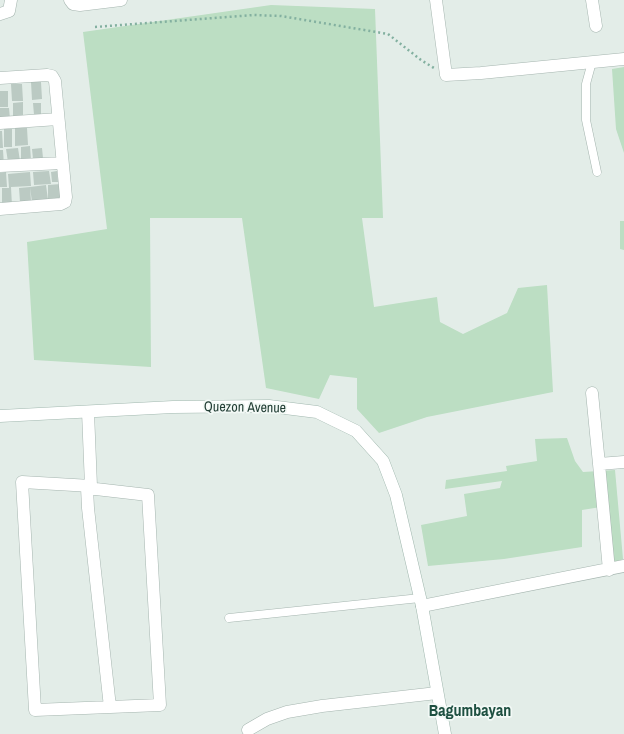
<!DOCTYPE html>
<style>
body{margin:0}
canvas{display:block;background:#e3ede8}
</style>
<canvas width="624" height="734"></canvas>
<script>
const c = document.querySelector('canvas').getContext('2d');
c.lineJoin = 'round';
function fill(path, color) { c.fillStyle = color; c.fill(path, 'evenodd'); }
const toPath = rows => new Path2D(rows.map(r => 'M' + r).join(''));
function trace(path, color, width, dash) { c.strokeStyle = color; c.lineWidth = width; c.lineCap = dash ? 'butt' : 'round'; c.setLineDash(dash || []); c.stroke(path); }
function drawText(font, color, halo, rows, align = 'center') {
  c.font = font + ' "Archivo Narrow",sans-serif'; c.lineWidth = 3.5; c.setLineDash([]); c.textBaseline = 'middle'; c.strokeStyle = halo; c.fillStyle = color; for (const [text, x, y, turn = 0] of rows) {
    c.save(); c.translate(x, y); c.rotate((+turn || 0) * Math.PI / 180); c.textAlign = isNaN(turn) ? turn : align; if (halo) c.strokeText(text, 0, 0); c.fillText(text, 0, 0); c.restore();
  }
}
const green = toPath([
 [271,5,375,9,383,218,362,218,374,307,437,297,440,322,463,334,507,313,518,288,547,285,553,392,427,417,379,433,357,409,357,378,330,375,319,399,266,388,242,218,150,218,151,367,34,360,27,242,107,229,83,32],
 [624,67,624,153,616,129,612,69],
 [620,221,624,221,624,250,620,249],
 [567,438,575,461,583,472,615,470,623,559,612,564,607,506,582,510,582,547,504,559,428,566,421,525,467,516,464,494,500,488,502,481,445,489,446,480,507,471,506,466,537,461,535,439]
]);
const building = toPath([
 [31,82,41,82,42,99,32,100],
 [11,84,22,84,23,101,12,101],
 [0,91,8,91,8,107,0,107],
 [23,102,23,118,13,119,13,103],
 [33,103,41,103,41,115,34,115],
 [0,108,9,108,10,119,0,119],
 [15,128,27,128,28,145,15,146],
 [4,129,12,129,12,147,4,147],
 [0,131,2,131,3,148,0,148],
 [30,146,31,160,21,161,21,147],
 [18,148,20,161,8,162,6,149],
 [42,148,43,158,33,159,32,149],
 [0,150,3,150,4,166,0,166],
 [49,171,51,184,34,185,33,172],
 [57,171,58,182,52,182,51,172],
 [6,172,7,187,0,187,0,173],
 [30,172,31,186,11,187,12,206,2,206,2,188,9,188,8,174],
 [61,184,61,198,48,199,48,185],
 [46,185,48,200,32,202,30,187],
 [30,187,31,201,20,202,19,188]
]);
const path = toPath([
 [95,27,254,15,281,16,388,34,421,60,434,68]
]);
const lane = toPath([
 [592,62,586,84,586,120,597,172],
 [229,618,420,598]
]);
const street = toPath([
 [70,0,73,4,80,5,121,0],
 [436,0,446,75,481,73,624,59],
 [592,0,596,26],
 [0,14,9,11,11,0],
 [0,78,47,75,52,76,55,81,66,197,65,202,61,204,0,209],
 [0,123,58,119],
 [0,166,62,163],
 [592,393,599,464],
 [88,412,91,486,87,488,88,508,110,707],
 [87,488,148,495,160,705,35,710,22,482,91,486],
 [609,570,599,464,624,462],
 [422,606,624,566],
 [248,730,267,719,287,712,322,706,437,693]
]);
const secondary = toPath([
 [0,416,173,407,269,406,317,412,356,431,383,461,396,495,422,606,445,734]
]);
const streetNames = [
 ["Quezon Avenue",245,408,1]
];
const quarterNames = [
 ["Bagumbayan",470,712]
];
fill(green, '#bcdec3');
fill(building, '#bbcac3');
trace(lane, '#a5b5af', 9);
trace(street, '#a5b5af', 13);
trace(secondary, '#a1b8af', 13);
trace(path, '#83b0a0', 2.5, [2, 3]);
trace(lane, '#fff', 8);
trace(street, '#fff', 12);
trace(secondary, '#fff', 12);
drawText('14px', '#223e35', '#f3f9f6', streetNames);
drawText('bold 16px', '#1e5041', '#f3f9f6', quarterNames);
</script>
